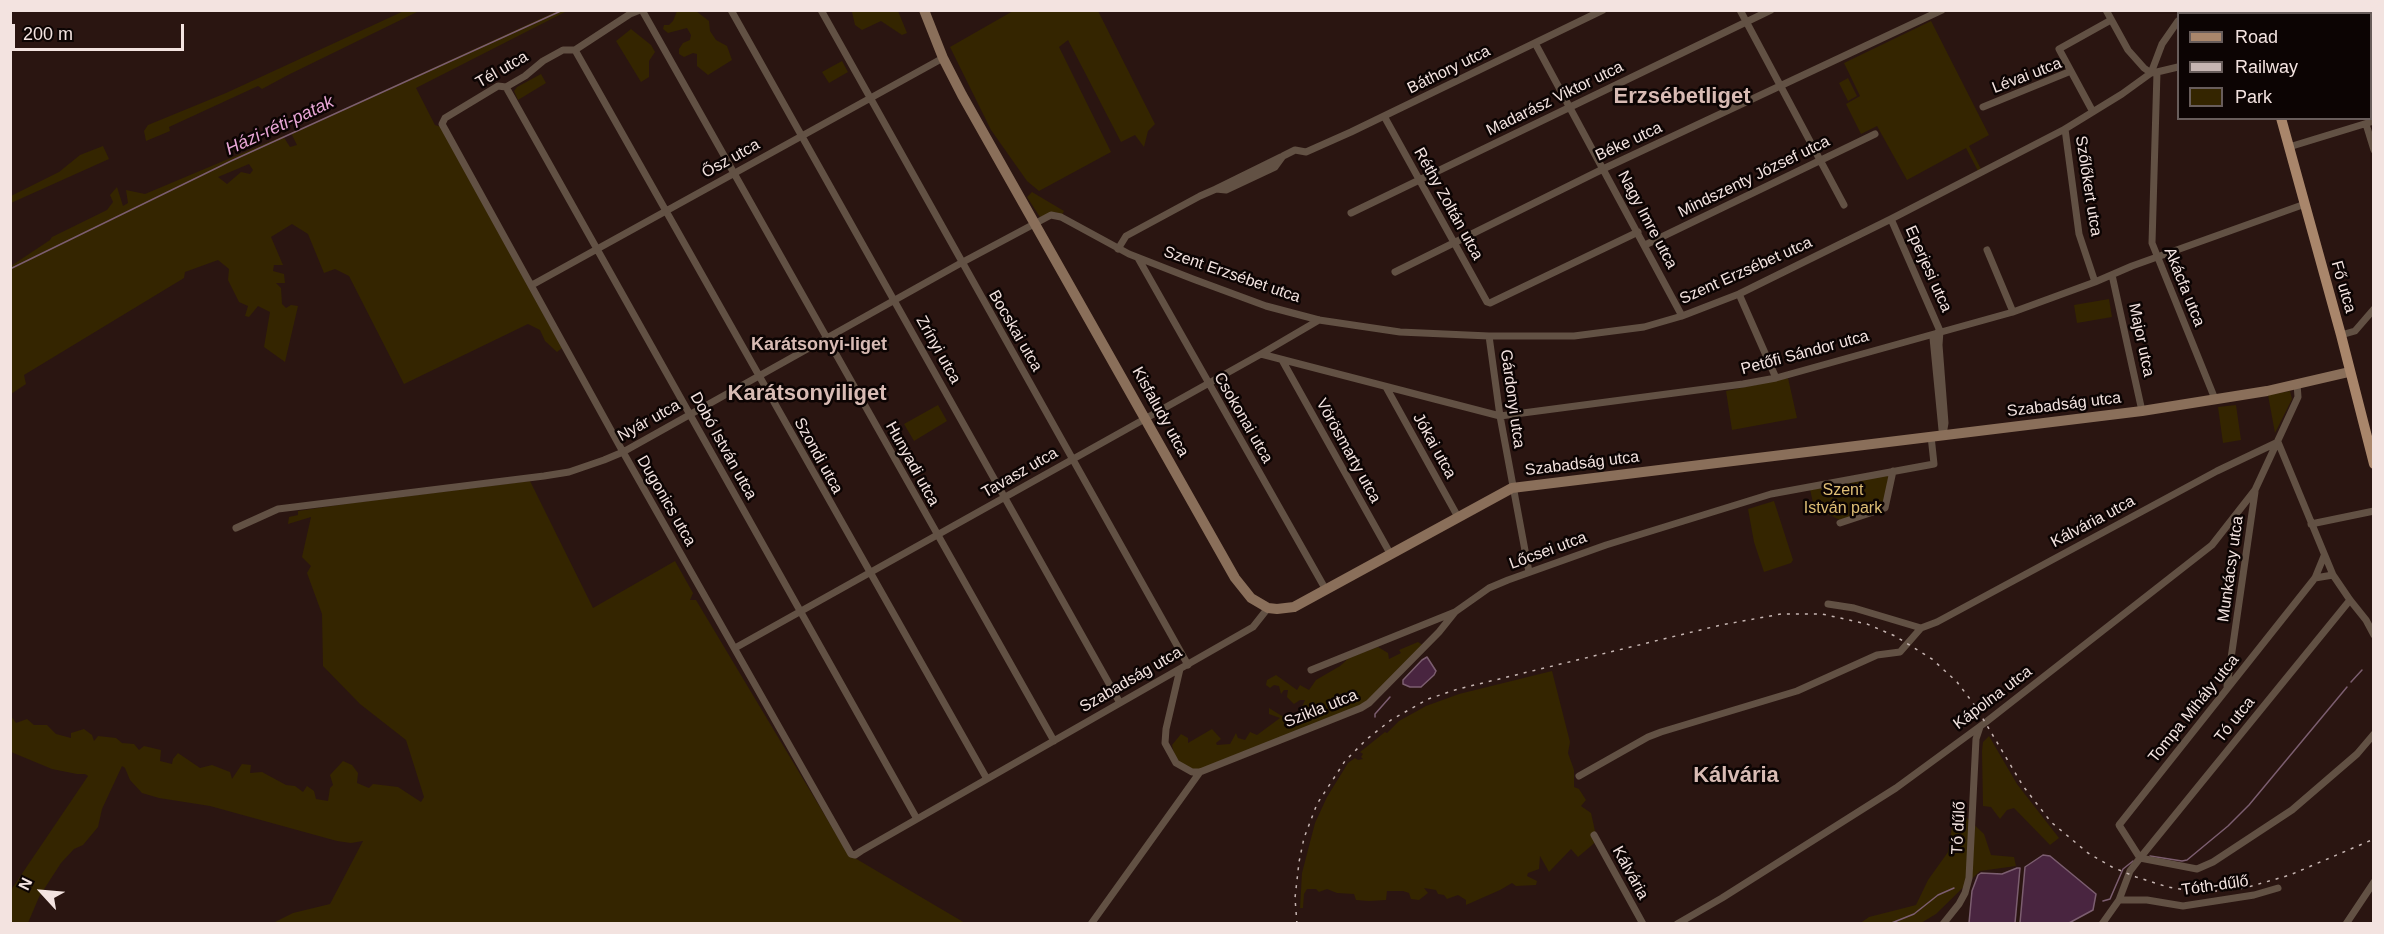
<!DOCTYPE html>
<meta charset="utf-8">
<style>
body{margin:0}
#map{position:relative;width:2384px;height:934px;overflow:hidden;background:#2a1511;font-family:Helvetica,sans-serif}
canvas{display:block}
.frame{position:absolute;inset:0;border:12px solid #f3e3e0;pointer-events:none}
.legend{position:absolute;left:2177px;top:12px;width:195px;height:108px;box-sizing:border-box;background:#0c0403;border:2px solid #685d5b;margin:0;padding:8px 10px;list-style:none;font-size:18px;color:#f3e3e0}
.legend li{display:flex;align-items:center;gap:12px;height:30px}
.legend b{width:30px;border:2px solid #685d5b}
.north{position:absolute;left:12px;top:862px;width:60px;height:60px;-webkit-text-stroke:4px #0c0403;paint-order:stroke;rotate:296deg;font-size:16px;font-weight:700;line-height:24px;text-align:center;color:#f3e3e0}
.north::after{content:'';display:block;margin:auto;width:21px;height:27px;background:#f3e3e0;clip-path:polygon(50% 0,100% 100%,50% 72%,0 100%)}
.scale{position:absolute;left:12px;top:24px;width:172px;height:27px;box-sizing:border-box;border:3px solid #f3e3e0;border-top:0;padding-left:8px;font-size:18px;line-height:21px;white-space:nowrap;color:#f3e3e0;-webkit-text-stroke:4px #0c0403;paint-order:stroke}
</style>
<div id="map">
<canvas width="2384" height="934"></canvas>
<div class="frame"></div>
<ul class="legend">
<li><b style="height:8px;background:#a9866b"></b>Road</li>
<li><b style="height:8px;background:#c6b5b2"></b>Railway</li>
<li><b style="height:16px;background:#342500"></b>Park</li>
</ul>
<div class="north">N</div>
<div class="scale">200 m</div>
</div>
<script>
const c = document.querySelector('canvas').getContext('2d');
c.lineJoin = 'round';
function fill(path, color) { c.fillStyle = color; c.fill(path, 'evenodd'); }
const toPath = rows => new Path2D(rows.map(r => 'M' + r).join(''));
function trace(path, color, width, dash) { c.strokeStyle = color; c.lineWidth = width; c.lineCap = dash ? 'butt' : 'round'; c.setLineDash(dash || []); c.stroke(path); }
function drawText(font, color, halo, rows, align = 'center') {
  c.font = font + ' Helvetica,sans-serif'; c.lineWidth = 5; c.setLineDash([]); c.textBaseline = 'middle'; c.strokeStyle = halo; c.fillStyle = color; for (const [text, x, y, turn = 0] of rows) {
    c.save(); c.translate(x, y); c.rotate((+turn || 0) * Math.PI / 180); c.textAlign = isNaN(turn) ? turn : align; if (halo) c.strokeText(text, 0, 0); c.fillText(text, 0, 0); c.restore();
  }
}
const green = toPath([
 [406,10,419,11,288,75,262,89,258,86,169,127,170,131,146,141,144,131,148,125,226,93],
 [854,10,898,11,907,33,902,35,881,21,862,30,855,25,852,12],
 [557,11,567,11,416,88,435,125,441,127,562,348,557,352,545,341,540,330,528,324,404,384,349,276,335,269,324,273,308,234,292,224,271,237,283,265,274,265,273,271,284,274,285,283,276,283,281,288,282,304,286,308,291,305,298,306,285,362,264,347,270,312,258,306,249,317,245,316,248,306,239,302,228,280,229,269,218,260,185,272,184,278,24,375,26,384,11,394,11,266,50,240,52,237,107,210,113,202,110,195,117,187,123,206,128,203,126,190,145,194,283,136,290,147,297,145,291,133],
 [249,164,253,170,250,174,241,172,227,184,218,177],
 [677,11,696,11,709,21,710,31,716,40,727,46,732,60,708,75,697,66,697,54,693,53,684,57,679,54,679,49,683,43,690,40,691,35,687,28,668,33,663,29,664,25,669,25,673,21],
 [1013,11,1098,11,1155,124,1148,131,1144,147,1135,135,1121,142,1068,40,1059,47,1111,152,1039,191,1027,181,991,130,950,47],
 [1931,21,1989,135,1969,146,1981,169,1978,171,1966,148,1907,180,1877,126,1861,134,1846,104,1860,96,1844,63],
 [631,29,651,45,655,52,649,61,649,77,641,82,616,41],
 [842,61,848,72,829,83,822,72],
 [541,74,546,83,518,100,514,91,517,87],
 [1848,78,1857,96,1848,101,1839,83],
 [103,146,109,159,11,203,11,196,59,172,80,155],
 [1032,192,1064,211,1062,215,1055,212,1040,217,1027,197],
 [2109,299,2112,317,2077,323,2074,305],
 [1788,378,1797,418,1732,430,1726,391],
 [2290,391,2292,399,2275,433,2268,395],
 [938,405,947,421,914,441,904,424],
 [2236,405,2241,440,2223,443,2218,407],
 [1889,474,1884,503,1881,507,1840,520,1814,508,1810,489],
 [530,481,593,608,675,561,693,593,690,600,696,600,848,854,965,923,273,923,293,913,330,904,363,841,351,843,337,841,210,806,159,798,142,793,130,780,125,768,122,766,102,809,98,827,83,845,74,849,61,863,39,897,28,923,11,923,11,890,88,776,85,774,77,774,52,769,11,752,11,716,16,723,27,719,34,725,47,725,56,734,71,738,71,733,84,729,92,735,94,741,98,736,116,738,122,743,134,744,139,750,144,746,161,750,160,761,172,764,173,759,178,753,200,768,212,765,230,772,232,779,242,764,251,765,250,773,262,772,286,785,295,786,303,792,307,786,314,791,316,799,328,801,330,788,333,785,330,775,343,761,352,765,358,773,357,783,369,788,373,784,398,787,421,802,424,797,406,740,360,704,323,666,322,614,307,573,311,566,302,557,311,517,288,524,289,517,298,515,298,511,352,503],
 [1774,501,1793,560,1791,563,1764,572,1754,542,1748,509],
 [1418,642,1424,646,1362,706,1200,770,1193,770,1180,764,1174,754,1172,745,1181,734,1188,738,1188,743,1212,729,1221,739,1216,743,1217,745,1230,744,1236,733,1238,738,1245,740,1250,732,1257,735,1280,718,1269,714,1269,708,1282,716,1295,716,1301,709,1305,700,1300,700,1294,704,1287,697,1288,690,1284,690,1281,694,1279,686,1274,685,1270,688,1266,685,1267,680,1276,675,1297,690,1300,685,1309,690,1316,680,1340,666,1350,657,1378,647,1388,653,1389,659,1401,653,1399,650],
 [1552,671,1570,742,1568,753,1574,770,1574,787,1579,789,1586,800,1581,806,1591,813,1597,840,1591,846,1578,857,1571,849,1549,872,1540,856,1539,869,1528,873,1527,876,1537,881,1536,885,1516,886,1512,883,1500,890,1466,905,1466,900,1458,895,1447,899,1444,895,1438,894,1436,890,1424,888,1428,893,1419,900,1411,899,1409,893,1403,891,1387,891,1386,900,1369,901,1356,900,1354,894,1337,893,1327,889,1319,892,1316,889,1307,889,1304,894,1303,908,1300,908,1302,873,1315,823,1327,797,1348,763,1355,758,1358,760,1363,759,1361,757,1363,754,1360,752,1385,732,1387,733,1399,721,1426,706,1459,694],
 [1989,736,2017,784,2059,838,2050,845,2014,808,2007,810,2000,819,1991,807,1983,806,1982,751,1983,742],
 [1965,816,1984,834,1991,855,2014,857,2016,866,1980,871,1936,914,1921,923,1859,924,1869,917,1916,905,1928,880,1948,852,1952,827]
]);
const water = toPath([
 [1427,657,1436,671,1434,675,1421,687,1410,687,1403,684,1403,680,1422,660,1427,657],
 [2043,855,2050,856,2096,894,2093,910,2069,923,2020,923,2025,867,2043,855],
 [2017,868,2020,868,2015,923,1969,923,1972,891,1978,875,1981,873,2002,874,2017,868]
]);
const stream = toPath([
 [10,269,231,161,563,10],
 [2351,682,2362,670],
 [1375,717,1375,714,1390,697],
 [2150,856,2182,861,2187,860,2228,826,2249,805,2347,687],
 [2103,901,2110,899,2123,869,2133,861],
 [1889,924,1914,914,1938,895,1954,888]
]);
const street = toPath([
 [640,10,630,14,575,50,563,50,543,61,525,76,506,87,498,86,445,118,442,124,623,452,851,854,855,855,861,851,1253,627,1268,608],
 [642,10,1054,741],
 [731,10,1120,703],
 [821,10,1188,665],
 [1740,10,1844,205],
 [2106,10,2128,50,2144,68,2151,73,2157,72,2178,67],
 [2187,14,2191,10],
 [2370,23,2374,22],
 [1535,43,1682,316],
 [575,50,987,779],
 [2157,72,2152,243,2215,399],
 [506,87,917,819],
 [1983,107,2071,71],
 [2093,112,2059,49,2111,20],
 [1384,116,1487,302,1490,303,1638,232],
 [2366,124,2374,150],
 [2065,129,2079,234,2095,282],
 [2289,147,2374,121],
 [1216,189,1281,157],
 [1351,213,1771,10],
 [1891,219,1940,331,1939,345,1945,423,1943,435],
 [1645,245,1875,134],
 [1118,249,1126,236,1200,196,1216,189,1226,190,1275,167,1283,156,1295,150,1306,152,1351,132,1603,10],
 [1987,250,2013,312],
 [1138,258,1326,590],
 [1395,272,1603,169,1942,10],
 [2112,275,2142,411],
 [532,285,943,58],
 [1739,294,1776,378],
 [1938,332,1933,338,1942,430],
 [2341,335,2355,331,2374,309],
 [1489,336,1500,416,1529,572],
 [1261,354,1500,416,1743,384,1776,378,2013,312,2095,282,2132,266,2305,204],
 [1282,360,1391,555],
 [1386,387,1458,517],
 [2278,442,2333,575,2350,600,2366,620,2374,635],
 [1840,523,1885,508,1893,471],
 [2311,524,2374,511],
 [236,528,278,509,544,476,569,472,604,460,623,452,961,263,1051,215,1061,217,1129,254,1193,279,1266,306,1319,320,1400,332,1489,336,1574,336,1644,327,1682,316,1739,294,1891,219,2065,129,2122,94,2151,73,2162,44,2178,21],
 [2315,578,2333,575],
 [1828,604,1854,608,1921,628],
 [735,648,1261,354,1319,320],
 [1180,669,1166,729,1165,743,1176,763,1192,772,1200,772,1361,708,1369,703,1439,632,1455,612],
 [1311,670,1455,612,1489,588,1508,580,1606,545,1771,494,1934,464,1931,436],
 [2227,686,2255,492],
 [1579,776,1648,737,1661,732,1797,691,1877,655,1900,652,1921,628,1937,622,2217,471,2278,442],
 [1594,835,1643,924],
 [2140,858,2119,825,2315,578,2324,556],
 [2140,858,2197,869,2213,862,2292,810,2357,754,2374,734],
 [2119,900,2147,900,2183,906,2254,895,2278,888],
 [1091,924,1200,772],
 [1677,924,1722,898,1896,788,1986,722,2212,545,2255,490,2298,397,2297,384],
 [1943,924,1959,904,1965,893,1969,878,1976,739,1980,727],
 [2102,924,2119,900,2130,871,2140,858,2350,600],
 [2346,924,2374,882]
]);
const secondary = toPath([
 [924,10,943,58,962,95,1235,578,1251,598,1268,608,1277,609,1294,607,1512,488,2142,411,2267,391,2349,372]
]);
const primary = toPath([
 [2251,10,2252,14],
 [2281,118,2341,335,2374,464]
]);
const rail = toPath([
 [1297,924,1295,898,1299,862,1304,838,1317,804,1345,761,1367,739,1391,720,1428,699,1458,689,1721,625,1781,614,1822,614,1867,624,1895,636,1932,659,1957,682,1976,707,2023,786,2051,822,2088,853,2112,867,2136,877,2168,887,2186,890,2218,891,2245,888,2290,875,2374,839]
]);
const streetNames = [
 ["Tél utca",502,70,-30],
 ["Báthory utca",1449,70,-26],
 ["Lévai utca",2027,76,-21],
 ["Madarász Viktor utca",1555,99,-26],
 ["Béke utca",1629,142,-25],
 ["Ősz utca",731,159,-29],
 ["Mindszenty József utca",1754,177,-26],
 ["Szőlőkert utca",2088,186,81],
 ["Réthy Zoltán utca",1448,204,61],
 ["Nagy Imre utca",1647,220,62],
 ["Eperjesi utca",1928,269,66],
 ["Szent Erzsébet utca",1746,271,-24],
 ["Szent Erzsébet utca",1232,275,19],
 ["Akácfa utca",2184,287,68],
 ["Fő utca",2343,287,74],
 ["Bocskai utca",1015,331,60],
 ["Major utca",2141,340,78],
 ["Zrínyi utca",938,350,61],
 ["Petőfi Sándor utca",1805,353,-15],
 ["Gárdonyi utca",1512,399,82],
 ["Szabadság utca",2064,405,-7],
 ["Kisfaludy utca",1160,412,61],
 ["Csokonai utca",1243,418,60],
 ["Nyár utca",649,421,-29],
 ["Dobó István utca",723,446,61],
 ["Jókai utca",1434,446,61],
 ["Vörösmarty utca",1348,451,61],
 ["Szondi utca",818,456,61],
 ["Hunyadi utca",912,464,61],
 ["Szabadság utca",1582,464,-7],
 ["Tavasz utca",1020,473,-30],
 ["Dugonics utca",666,501,60],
 ["Kálvária utca",2093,522,-28],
 ["Lőcsei utca",1548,551,-20],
 ["Munkácsy utca",2231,569,-82],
 ["Szabadság utca",1131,680,-30],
 ["Kápolna utca",1993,698,-37],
 ["Szikla utca",1321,709,-22],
 ["Tompa Mihály utca",2194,709,-51],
 ["Tó utca",2235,720,-51],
 ["Tó dűlő",1959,828,-87],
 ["Kálvária",1630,873,61],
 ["Tóth-dűlő",2215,886,-8]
];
const parkNames = [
 ["Szent",1843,491],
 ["István park",1843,509]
];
const waterNames = [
 ["Házi-réti-patak",280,126,-25]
];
const neighbourhoodNames = [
 ["Karátsonyi-liget",819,345]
];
const districtNames = [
 ["Erzsébetliget",1682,97],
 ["Karátsonyiliget",807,394],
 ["Kálvária",1736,776]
];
fill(green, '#342500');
fill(water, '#492540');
trace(water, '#7c5e70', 1.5);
trace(stream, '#7c5e70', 1.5);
trace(street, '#625144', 7);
trace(secondary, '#8a6f5a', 10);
trace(primary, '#a9866b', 10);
trace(rail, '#c6b5b2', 1.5, [3, 6]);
drawText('16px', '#f3e3e0', '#0c0403', streetNames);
drawText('16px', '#dfbf76', '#0c0403', parkNames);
drawText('italic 18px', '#e8a6d6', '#0c0403', waterNames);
drawText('bold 18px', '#d8bbb4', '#0c0403', neighbourhoodNames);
drawText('bold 22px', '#d8bbb4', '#0c0403', districtNames);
</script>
